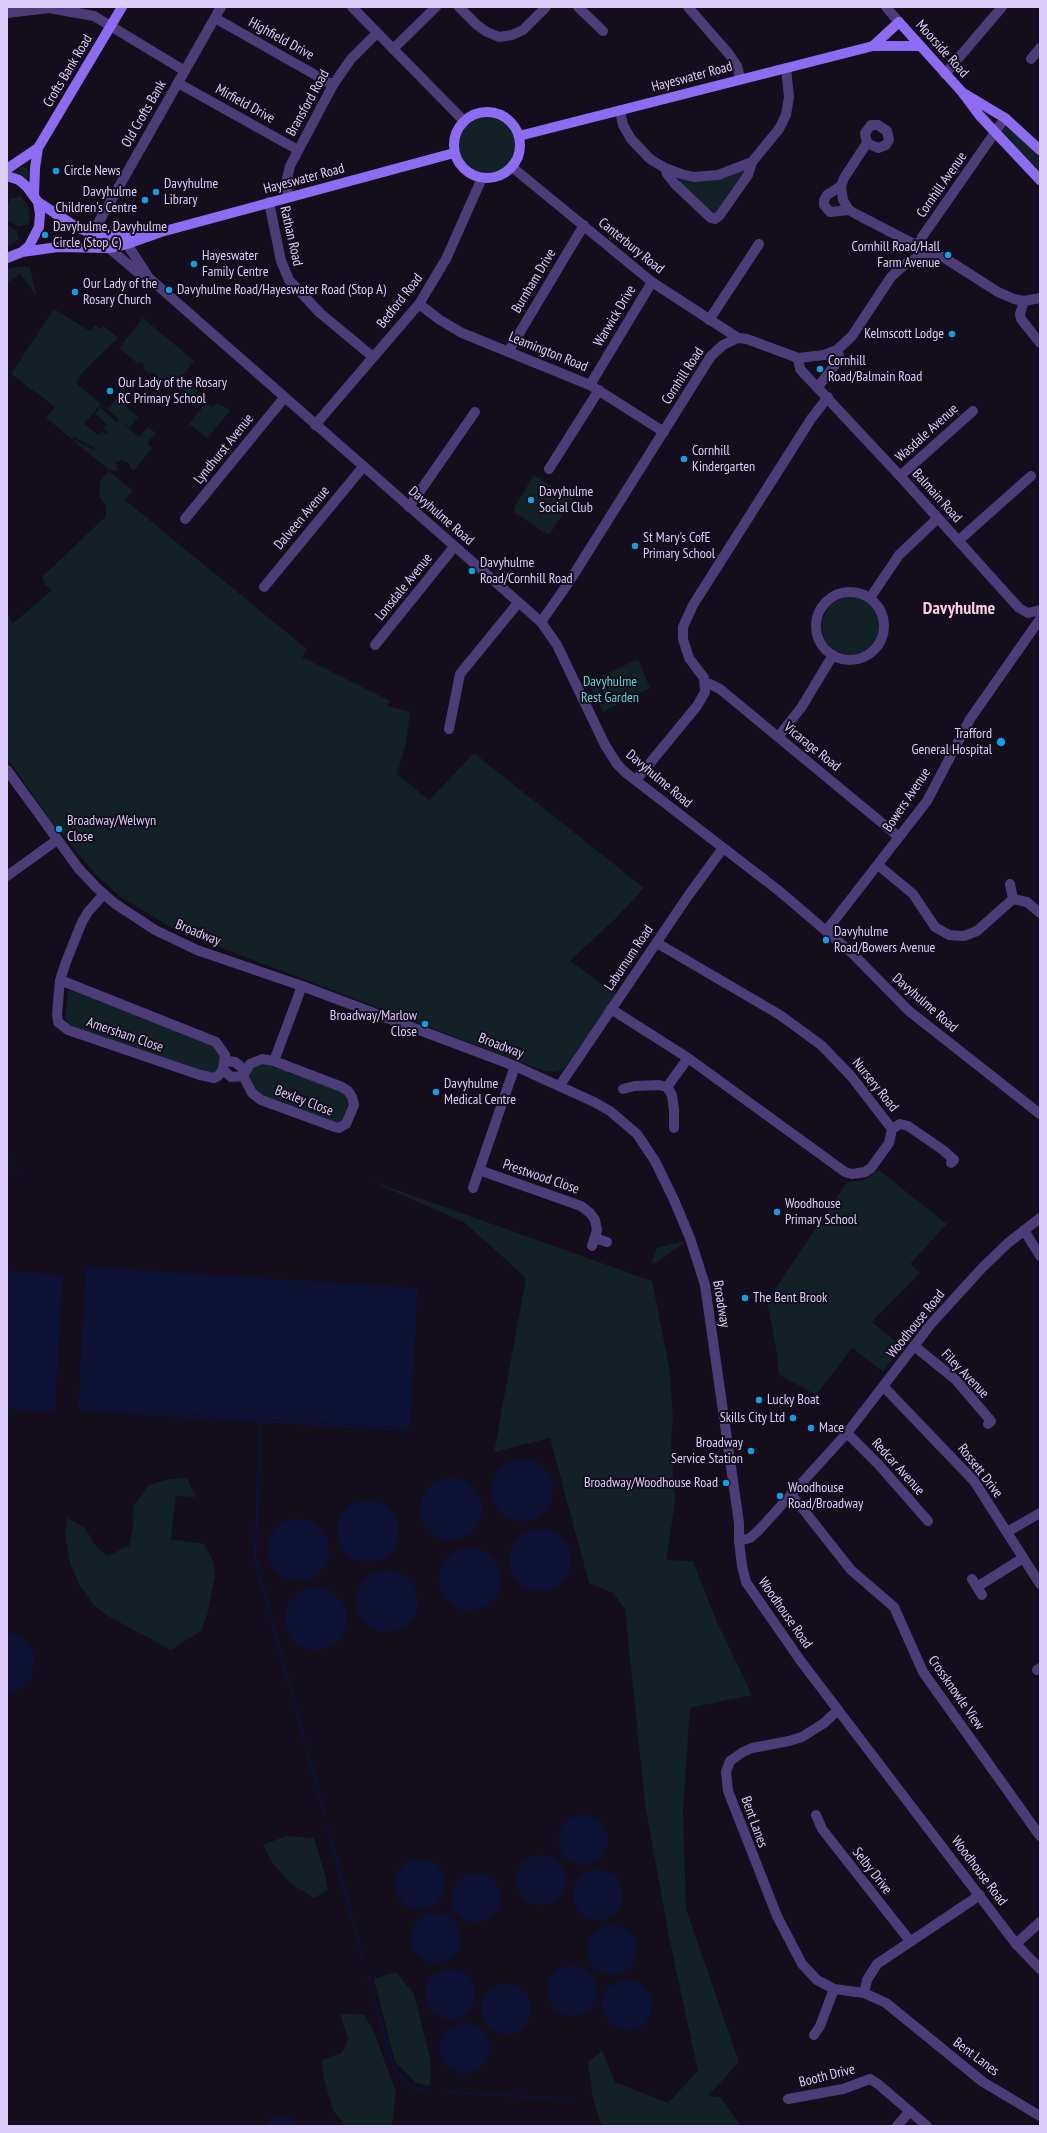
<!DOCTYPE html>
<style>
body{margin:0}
#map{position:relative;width:1047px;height:2133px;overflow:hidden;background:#130d1c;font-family:"PT Sans Narrow",sans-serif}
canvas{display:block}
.frame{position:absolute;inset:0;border:8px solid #dcccfa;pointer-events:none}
</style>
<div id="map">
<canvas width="1047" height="2133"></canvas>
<div class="frame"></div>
</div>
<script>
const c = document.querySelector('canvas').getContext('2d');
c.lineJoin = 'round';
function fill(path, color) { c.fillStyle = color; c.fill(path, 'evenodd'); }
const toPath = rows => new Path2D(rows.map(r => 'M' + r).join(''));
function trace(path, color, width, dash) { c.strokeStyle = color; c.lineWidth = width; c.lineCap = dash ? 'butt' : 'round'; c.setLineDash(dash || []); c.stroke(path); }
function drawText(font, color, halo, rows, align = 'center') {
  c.font = font + ' "PT Sans Narrow",sans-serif'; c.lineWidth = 4; c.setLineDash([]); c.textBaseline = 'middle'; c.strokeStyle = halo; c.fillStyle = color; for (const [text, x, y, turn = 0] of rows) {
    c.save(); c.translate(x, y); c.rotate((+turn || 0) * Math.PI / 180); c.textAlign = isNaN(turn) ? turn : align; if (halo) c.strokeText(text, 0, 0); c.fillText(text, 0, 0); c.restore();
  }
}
const green = toPath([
 '459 145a28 28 0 1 1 56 0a28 28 0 1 1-56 0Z',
 [1006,127,1015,131,1040,157,1040,173,1002,133],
 [23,166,29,170,27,180,13,172],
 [742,171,744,172,720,211,715,213,712,213,678,181,680,178,719,179],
 [20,195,28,206,30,218,28,225,23,225,19,227,8,221,7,206,11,198,16,198],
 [7,225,17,231,19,240,7,247],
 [25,266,30,267,36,295,20,274,7,283,7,269],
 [54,309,90,331,95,325,101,329,104,326,118,338,83,372,76,383,101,404,84,424,98,435,102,431,106,435,108,433,103,429,107,424,95,414,100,407,117,422,119,420,107,409,116,399,138,417,130,427,120,421,139,437,148,427,156,433,147,443,152,448,134,471,130,468,129,463,121,460,116,463,118,470,109,470,46,418,55,407,11,374],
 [74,437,95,448,94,450,72,439],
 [143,318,194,361,182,376,199,392,191,400,182,393,184,391,171,380,160,379,152,372,150,374,142,368,145,365,140,361,138,364,119,348],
 [206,403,212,407,217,403,231,410,207,438,189,424],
 [108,471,133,490,125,500,307,649,302,657,390,701,387,706,410,712,406,744,397,774,429,800,474,753,644,888,616,918,570,961,616,994,564,1069,556,1072,544,1071,177,931,119,896,95,874,54,825,7,758,7,609,12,624,52,590,45,585,42,577,106,516,106,506,99,496,100,482],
 [534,475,573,499,550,534,546,534,514,512,515,506],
 '822 626a29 29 0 1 1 58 0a29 29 0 1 1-58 0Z',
 [638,659,650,688,603,712,588,682],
 [68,989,207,1042,220,1052,222,1065,213,1075,69,1025,65,1017],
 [269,1063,341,1090,349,1100,342,1121,336,1124,260,1095,249,1083,249,1073,254,1065],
 [879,1170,947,1224,910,1264,920,1273,872,1322,902,1346,883,1372,852,1348,816,1395,778,1374,777,1354,767,1301,847,1182,864,1180],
 [369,1180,652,1281,670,1372,673,1419,671,1440,675,1503,666,1560,693,1561,717,1622,752,1695,690,1708,683,1810,686,1909,739,2062,708,2096,720,2097,741,2126,604,2126,600,2122,593,2098,588,2063,602,2050,615,2082,668,2103,698,2071,669,1937,645,1804,625,1609,613,1593,589,1583,550,1438,494,1452,526,1278,465,1223],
 [683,1241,684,1243,654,1264,652,1262,657,1248],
 [187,1478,196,1497,176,1496,171,1539,204,1544,214,1563,215,1576,207,1615,201,1631,171,1650,108,1616,93,1604,80,1586,70,1563,65,1536,67,1518,85,1528,95,1545,107,1556,129,1546,134,1521,133,1507,148,1485,171,1479],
 [286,1836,314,1838,326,1878,328,1890,314,1898,290,1883,272,1862,263,1845],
 [396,1972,414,1994,430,2058,431,2076,429,2086,415,2082,395,2062,374,1979],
 [340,2013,364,2015,373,2029,396,2092,392,2126,345,2126,333,2110,324,2079,321,2060,342,2053,348,2039]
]);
const water = toPath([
 [86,1267,418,1288,410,1428,78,1408],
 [7,1271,63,1275,55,1410,7,1407],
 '491 1490a31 31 0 1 1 62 0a31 31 0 1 1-62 0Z',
 '420 1509a31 31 0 1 1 62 0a31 31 0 1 1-62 0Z',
 '337 1531a31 31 0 1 1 62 0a31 31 0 1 1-62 0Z',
 '267 1550a31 31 0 1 1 62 0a31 31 0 1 1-62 0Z',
 '509 1560a31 31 0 1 1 62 0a31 31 0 1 1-62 0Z',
 '439 1579a31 31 0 1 1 62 0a31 31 0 1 1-62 0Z',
 '356 1601a31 31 0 1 1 62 0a31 31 0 1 1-62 0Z',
 '285 1619a31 31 0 1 1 62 0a31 31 0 1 1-62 0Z',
 [7,1632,18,1636,25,1640,33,1653,35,1660,32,1675,28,1682,16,1692,7,1694],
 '558 1840a25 25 0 1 1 50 0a25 25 0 1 1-50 0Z',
 '516 1880a25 25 0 1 1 50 0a25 25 0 1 1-50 0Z',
 '395 1884a25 25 0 1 1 50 0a25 25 0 1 1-50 0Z',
 '573 1895a25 25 0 1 1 50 0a25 25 0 1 1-50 0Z',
 '451 1898a25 25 0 1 1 50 0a25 25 0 1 1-50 0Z',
 '411 1938a25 25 0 1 1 50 0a25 25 0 1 1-50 0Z',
 '587 1950a25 25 0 1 1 50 0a25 25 0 1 1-50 0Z',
 '547 1991a25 25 0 1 1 50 0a25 25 0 1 1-50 0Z',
 '425 1994a25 25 0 1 1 50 0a25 25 0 1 1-50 0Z',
 '602 2005a25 25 0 1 1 50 0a25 25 0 1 1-50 0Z',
 '481 2009a25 25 0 1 1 50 0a25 25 0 1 1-50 0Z',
 '440 2048a25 25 0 1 1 50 0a25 25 0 1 1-50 0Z',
 [277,2116,290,2117,299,2126,264,2126,270,2119]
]);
const stream = toPath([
 [7,1156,19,1173],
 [7,1408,52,1411],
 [80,1410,407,1430],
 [261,1421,255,1558,325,1816],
 [328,1828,363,1959],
 [368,1976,390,2055,396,2071,408,2084,414,2087,421,2090,431,2091],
 [445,2092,572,2099]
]);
const minor = toPath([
 [352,7,463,120],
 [459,7,477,25,487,32,499,37,512,35,523,30,546,7],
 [578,7,603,31],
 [688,7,729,54,737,66,740,78],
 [7,13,49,8,94,16,185,71],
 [215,18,333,85],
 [393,49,436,7],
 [1031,59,1040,48],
 [945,74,1002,7],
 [178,83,298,150],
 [620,111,623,125,631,139,650,159,665,168,681,174,694,177,718,175,752,162,779,129,786,115,789,97,786,68],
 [871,125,878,125,887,131,889,140,886,145,878,148,867,143,865,133,871,125],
 [867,143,844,178,841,186,843,200,849,210,856,214,912,243,919,244],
 [512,167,652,282,738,338],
 [665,168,667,174,675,184,711,218,715,219,720,215,748,175,752,162],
 [841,186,827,195,824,200,824,205,830,212,849,210],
 [288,197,286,183,290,166,333,85,351,59,377,33],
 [269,202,281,261,289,280,320,313,373,357],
 [92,234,221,7],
 [919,257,918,249,922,237,1005,118],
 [1024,301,1020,314,1021,319,1040,343],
 [419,304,440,320,462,333,590,385,664,432],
 [709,320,759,244],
 [508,352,584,225],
 [798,358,800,369,900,476,1019,608,1028,613,1040,610],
 [590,385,652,282],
 [818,387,837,362,839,356,837,350],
 [315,425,419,304,446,259,482,178],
 [549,469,599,390],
 [900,476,973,411],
 [409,507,475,412],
 [185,519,284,398],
 [958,541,1031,476],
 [264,587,363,467],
 '816 626a34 34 0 1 1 68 0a34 34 0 1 1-68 0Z',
 [870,598,899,555,938,518],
 [375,645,454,547],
 [706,684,710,684,720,689,899,837],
 [449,729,460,674,518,603],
 [778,737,801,708,833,655],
 [636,780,697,706,705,692,704,678,689,658,683,639,683,627,693,605,811,419,828,397],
 [878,865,913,894,935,927,949,935,964,936,977,931,1013,899,1027,902,1040,913],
 [7,876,57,840],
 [1010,884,1013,899],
 [826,931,927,801,970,719,1040,619],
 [60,980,216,1042,225,1055,223,1070,218,1076,214,1078,200,1075,68,1030,58,1022,57,1014,60,980,66,962,82,922,88,912,104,894],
 [611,1009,688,1058,845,1172,852,1174,865,1172,871,1168,889,1143,892,1129,851,1076,821,1045,780,1015,657,943],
 [262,1059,274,1061,342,1087,348,1091,352,1097,354,1105,346,1124,339,1128,335,1127,261,1100,252,1093,243,1076,250,1064,262,1059],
 [274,1061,302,986],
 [225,1063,228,1061,235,1062,245,1070],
 [223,1070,231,1077,243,1076],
 [560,1085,688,896,723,848],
 [667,1087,688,1058],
 [623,1089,635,1086,659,1085,667,1087,672,1095,674,1110,674,1128],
 [892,1129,900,1124,908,1126,943,1150,954,1160,951,1163],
 [479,1170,581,1206,590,1213,595,1220,597,1230,592,1246],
 [473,1188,515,1066],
 [1024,1230,1040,1256],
 [595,1238,607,1242],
 [914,1346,955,1379,991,1421,988,1424],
 [884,1387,974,1481,1040,1584],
 [847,1433,879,1465,928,1521],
 [791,1494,851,1570,894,1607,923,1672,1040,1836],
 [1007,1532,1040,1513],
 [739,1541,750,1538,759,1530,847,1433,931,1324,982,1268,1008,1243,1040,1218],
 [972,1579,982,1595],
 [977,1587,1023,1558],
 [1037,1670,1040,1668],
 [838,1710,824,1723,802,1737,789,1741,752,1748,743,1752,730,1761,726,1772,728,1791,777,1916,802,1964,817,1980,834,1989,864,1993,886,2003,983,2082,1040,2116],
 [816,1815,822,1829,910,1941],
 [1016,1944,1040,1922],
 [864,1993,867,1980,877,1964,980,1895],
 [814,2035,820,2026,834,1989],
 [788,2099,843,2089,870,2079,878,2084,927,2126],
 [897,2126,910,2111]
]);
const tertiary = toPath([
 [886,7,899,22],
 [127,244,149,278],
 [109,248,136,271,149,278,541,622,557,645,605,745,617,764,626,773,778,890,853,954,909,1011,1040,1114],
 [541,622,569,582,711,356,723,345,738,338,747,339,798,358,824,355,837,350,852,336,891,277,905,264,919,257,935,256,943,257,998,292,1014,299,1024,301,1040,298],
 [7,770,79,869,96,887,114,903,155,930,197,950,302,986,515,1066,594,1102,610,1111,637,1134,655,1161,674,1200,690,1238,705,1285,739,1523,739,1541,742,1566,746,1582,800,1660,1016,1944,1040,1969]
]);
const secondary = toPath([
 [873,46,899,22,962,92,980,116,1040,180],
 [965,94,1005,118,1040,150],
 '454 145a33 33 0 1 1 66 0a33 33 0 1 1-66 0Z',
 [519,136,873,46,920,46],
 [7,169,38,148],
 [7,176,19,180,27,187,38,202,40,214,39,227,29,246,22,252,7,258],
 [34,195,35,168,38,148,122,7],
 [38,202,73,225,92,234,103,236,149,233],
 [22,252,58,247,109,248,127,244,161,232,454,153]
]);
const markers = [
 [56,171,4,"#149ddf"],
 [156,192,4,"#149ddf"],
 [145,200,4,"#149ddf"],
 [45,235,4,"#149ddf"],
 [948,255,4,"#149ddf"],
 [194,264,4,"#149ddf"],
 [169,290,4,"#149ddf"],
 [75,292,4,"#149ddf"],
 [952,334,4,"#149ddf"],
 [820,369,4,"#149ddf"],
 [110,391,4,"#149ddf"],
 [684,459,4,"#149ddf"],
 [531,500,4,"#149ddf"],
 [635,546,4,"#149ddf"],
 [472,571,4,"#149ddf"],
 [1001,742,5,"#149ddf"],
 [59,829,4,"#149ddf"],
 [826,940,4,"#149ddf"],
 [425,1024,4,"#149ddf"],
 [436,1092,4,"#149ddf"],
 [777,1212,4,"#149ddf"],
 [745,1298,4,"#149ddf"],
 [759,1400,4,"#149ddf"],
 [793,1418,4,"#149ddf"],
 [811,1428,4,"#149ddf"],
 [751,1451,4,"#149ddf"],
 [726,1483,4,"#149ddf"],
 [780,1496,4,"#149ddf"]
];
const streetNames = [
 ["Highfield Drive",281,39,29],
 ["Moorside Road",942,49,48],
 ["Crofts Bank Road",68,71,-59],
 ["Hayeswater Road",692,77,-15],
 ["Bransford Road",308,103,-61],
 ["Mirfield Drive",245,104,29],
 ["Old Crofts Bank",144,114,-60],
 ["Hayeswater Road",304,179,-15],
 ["Cornhill Avenue",942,185,-55],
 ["Rathan Road",291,236,77],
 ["Canterbury Road",631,246,39],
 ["Burnham Drive",534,281,-59],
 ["Bedford Road",400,301,-52],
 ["Warwick Drive",615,316,-59],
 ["Leamington Road",548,352,22],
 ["Cornhill Road",683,376,-57],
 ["Wasdale Avenue",927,433,-42],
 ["Lyndhurst Avenue",224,449,-51],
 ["Balmain Road",937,496,48],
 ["Davyhulme Road",441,516,41],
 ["Dalveen Avenue",302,518,-50],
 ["Lonsdale Avenue",404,587,-51],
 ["Vicarage Road",812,747,39],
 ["Davyhulme Road",659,779,40],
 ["Bowers Avenue",907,800,-56],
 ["Broadway",198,933,22],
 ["Laburnum Road",629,958,-56],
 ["Davyhulme Road",925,1003,41],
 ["Amersham Close",125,1035,19],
 ["Broadway",501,1046,21],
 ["Nursery Road",875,1085,51],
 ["Bexley Close",304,1101,21],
 ["Prestwood Close",541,1177,19],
 ["Broadway",721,1304,81],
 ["Woodhouse Road",916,1324,-51],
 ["Filey Avenue",965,1374,46],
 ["Redcar Avenue",898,1467,48],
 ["Rossett Drive",980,1471,52],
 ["Woodhouse Road",785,1613,55],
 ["Crossknowle View",956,1693,55],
 ["Bent Lanes",754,1822,70],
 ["Selby Drive",872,1871,52],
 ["Woodhouse Road",979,1871,53],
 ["Bent Lanes",976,2057,37],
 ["Booth Drive",827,2076,-14]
];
const poiNames = [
 ["Circle News",64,171],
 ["Davyhulme",164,184],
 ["Library",164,200],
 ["Davyhulme",137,192,"right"],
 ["Children's Centre",137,208,"right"],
 ["Davyhulme, Davyhulme",53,227],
 ["Circle (Stop C)",53,243],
 ["Cornhill Road/Hall",940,247,"right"],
 ["Farm Avenue",940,263,"right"],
 ["Hayeswater",202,256],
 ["Family Centre",202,272],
 ["Our Lady of the",83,284],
 ["Rosary Church",83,300],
 ["Davyhulme Road/Hayeswater Road (Stop A)",177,290],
 ["Kelmscott Lodge",944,334,"right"],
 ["Cornhill",828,361],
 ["Road/Balmain Road",828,377],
 ["Our Lady of the Rosary",118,383],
 ["RC Primary School",118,399],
 ["Cornhill",692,451],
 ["Kindergarten",692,467],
 ["Davyhulme",539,492],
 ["Social Club",539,508],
 ["St Mary's CofE",643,538],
 ["Primary School",643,554],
 ["Davyhulme",480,563],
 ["Road/Cornhill Road",480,579],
 ["Trafford",992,734,"right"],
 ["General Hospital",992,750,"right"],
 ["Broadway/Welwyn",67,821],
 ["Close",67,837],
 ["Davyhulme",834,932],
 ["Road/Bowers Avenue",834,948],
 ["Broadway/Marlow",417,1016,"right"],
 ["Close",417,1032,"right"],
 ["Davyhulme",444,1084],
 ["Medical Centre",444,1100],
 ["Woodhouse",785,1204],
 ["Primary School",785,1220],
 ["The Bent Brook",753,1298],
 ["Lucky Boat",767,1400],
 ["Skills City Ltd",785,1418,"right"],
 ["Mace",819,1428],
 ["Broadway",743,1443,"right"],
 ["Service Station",743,1459,"right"],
 ["Broadway/Woodhouse Road",718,1483,"right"],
 ["Woodhouse",788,1488],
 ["Road/Broadway",788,1504]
];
const parkNames = [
 ["Davyhulme",610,682],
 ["Rest Garden",610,698]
];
const districtNames = [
 ["Davyhulme",959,609]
];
fill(green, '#112125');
fill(water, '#0d1235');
trace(stream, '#0d1235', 2.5);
trace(minor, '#4c3c77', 10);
trace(tertiary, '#4c3c77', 10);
trace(secondary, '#8e6cf2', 10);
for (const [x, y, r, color] of markers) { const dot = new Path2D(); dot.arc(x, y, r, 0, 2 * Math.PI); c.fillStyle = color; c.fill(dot); trace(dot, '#130d1c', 1.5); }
drawText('14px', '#dcccfa', '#130d1c', streetNames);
drawText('14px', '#dcccfa', '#130d1c', poiNames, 'left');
drawText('14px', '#60d3d0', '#130d1c', parkNames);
drawText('bold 18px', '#fbcee0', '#130d1c', districtNames);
</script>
